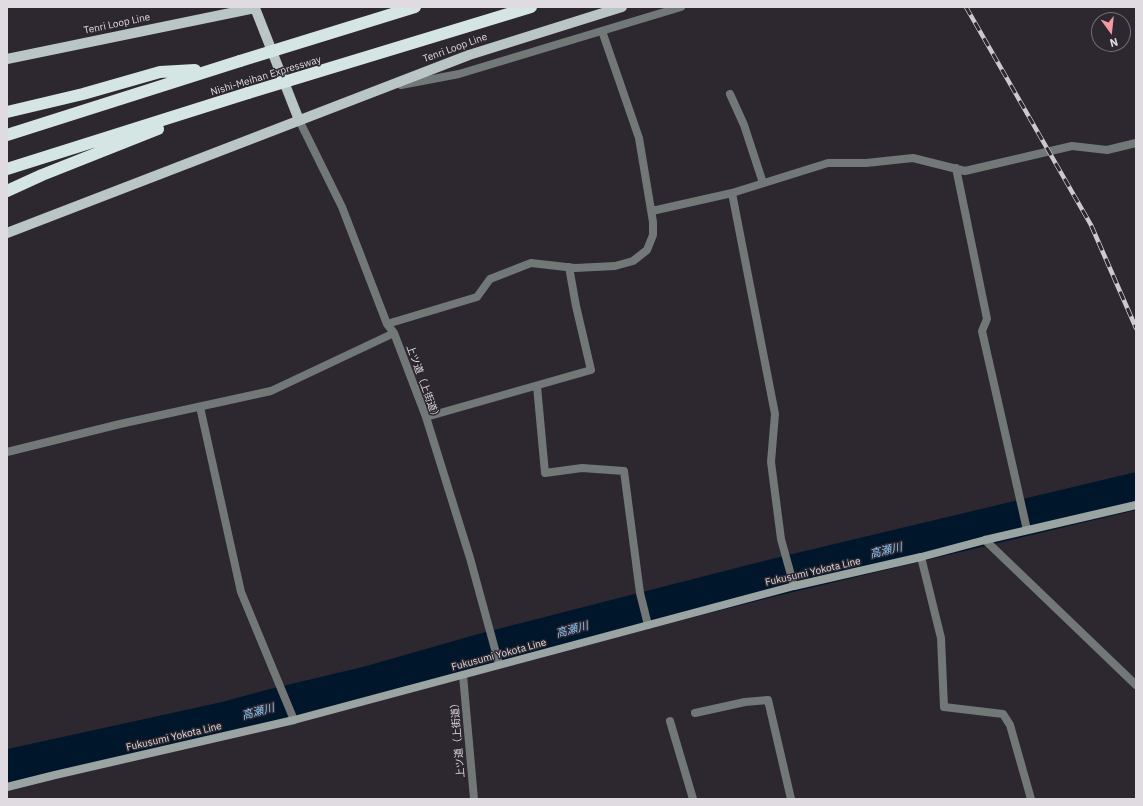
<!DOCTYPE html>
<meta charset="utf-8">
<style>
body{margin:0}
#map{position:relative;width:1143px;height:806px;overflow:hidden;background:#2d272f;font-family:"IBM Plex Sans",sans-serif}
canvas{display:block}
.frame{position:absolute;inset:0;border:8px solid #dfdbe0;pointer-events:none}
.north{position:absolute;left:1091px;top:12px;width:40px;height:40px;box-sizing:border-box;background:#2d272f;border:1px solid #746f76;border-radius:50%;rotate:165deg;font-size:11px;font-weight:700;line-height:16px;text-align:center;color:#dfdbe0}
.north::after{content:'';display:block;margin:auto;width:14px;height:18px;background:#f49b9f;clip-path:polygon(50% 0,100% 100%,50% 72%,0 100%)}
</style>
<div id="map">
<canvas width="1143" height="806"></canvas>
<div class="frame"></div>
<div class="north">N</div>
</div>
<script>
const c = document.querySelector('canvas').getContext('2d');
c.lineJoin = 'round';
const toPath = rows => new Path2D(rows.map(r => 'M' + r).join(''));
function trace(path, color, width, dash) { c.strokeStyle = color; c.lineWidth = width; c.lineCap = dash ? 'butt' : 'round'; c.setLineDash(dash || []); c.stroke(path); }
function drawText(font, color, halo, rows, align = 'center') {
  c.font = font + ' "IBM Plex Sans","Noto Sans JP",sans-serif'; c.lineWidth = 3; c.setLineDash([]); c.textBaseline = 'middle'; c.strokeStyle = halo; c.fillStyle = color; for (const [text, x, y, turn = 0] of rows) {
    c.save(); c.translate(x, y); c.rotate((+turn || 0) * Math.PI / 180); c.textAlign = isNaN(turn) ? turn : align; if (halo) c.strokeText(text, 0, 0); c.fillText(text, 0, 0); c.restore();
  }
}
const river = toPath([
 [7,768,226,720,270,708,367,685,479,653,772,578,1136,491]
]);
const street = toPath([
 [401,85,459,74,681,7],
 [730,94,744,125,763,183],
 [299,120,342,207,387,324,394,333,426,417,470,558,499,664],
 [956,168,987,319,982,331,1027,530],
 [732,193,775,414,771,462,781,539,794,586],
 [652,211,732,193,828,163,866,163,913,158,965,171,1072,146,1107,150,1136,143],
 [387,324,477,297,490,279,531,263,575,268,615,266,633,261,647,250,653,235,653,222,639,138,602,31],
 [537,386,545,473,582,468,624,471,640,593,648,625],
 [200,407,241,592,294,720],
 [426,417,591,370,576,306,569,267],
 [7,452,120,424,271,391,394,333],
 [985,540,1136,685],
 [921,557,941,638,944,707,1003,714,1010,725,1031,799],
 [463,675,474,799],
 [695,713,745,702,768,700,791,799],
 [670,721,693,799]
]);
const secondary = toPath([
 [7,787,55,775,294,720,794,586,921,557,985,540,1136,505]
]);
const primary = toPath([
 [7,59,255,8,299,120],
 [7,233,469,55,622,7]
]);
const highway = toPath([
 [7,112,83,94,160,72,195,70],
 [7,135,240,61],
 [7,169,248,93],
 [7,191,42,175,158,129]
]);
const rail = toPath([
 [966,7,1091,225,1136,328]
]);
const highwayBridge = toPath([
 [240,61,415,7],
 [248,93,531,7]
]);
const streetNames = [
 ["Tenri Loop Line",117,24,-12],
 ["Tenri Loop Line",455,48,-20],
 ["Nishi-Meihan Expressway",266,76,-17],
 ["上ツ道（上街道）",423,383,70],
 ["Fukusumi Yokota Line",813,572,-13],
 ["Fukusumi Yokota Line",499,655,-15],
 ["Fukusumi Yokota Line",174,737,-13],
 ["上ツ道（上街道）",458,738,-95]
];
const waterNames = [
 ["高瀬川",886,551,-13],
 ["高瀬川",572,630,-15],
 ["高瀬川",258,712,-15]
];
trace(river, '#00172b', 37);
trace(street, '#717877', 8);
trace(secondary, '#9aa4a3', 8);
trace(primary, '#b9c6c5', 10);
trace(highway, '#d5e5e4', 12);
trace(rail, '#ccc8cd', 4.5);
trace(rail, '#2d272f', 3, [9]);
trace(highwayBridge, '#d5e5e4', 12);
drawText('10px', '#dfdbe0', '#2d272f', streetNames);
drawText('italic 11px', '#8bc6f8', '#2d272f', waterNames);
</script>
